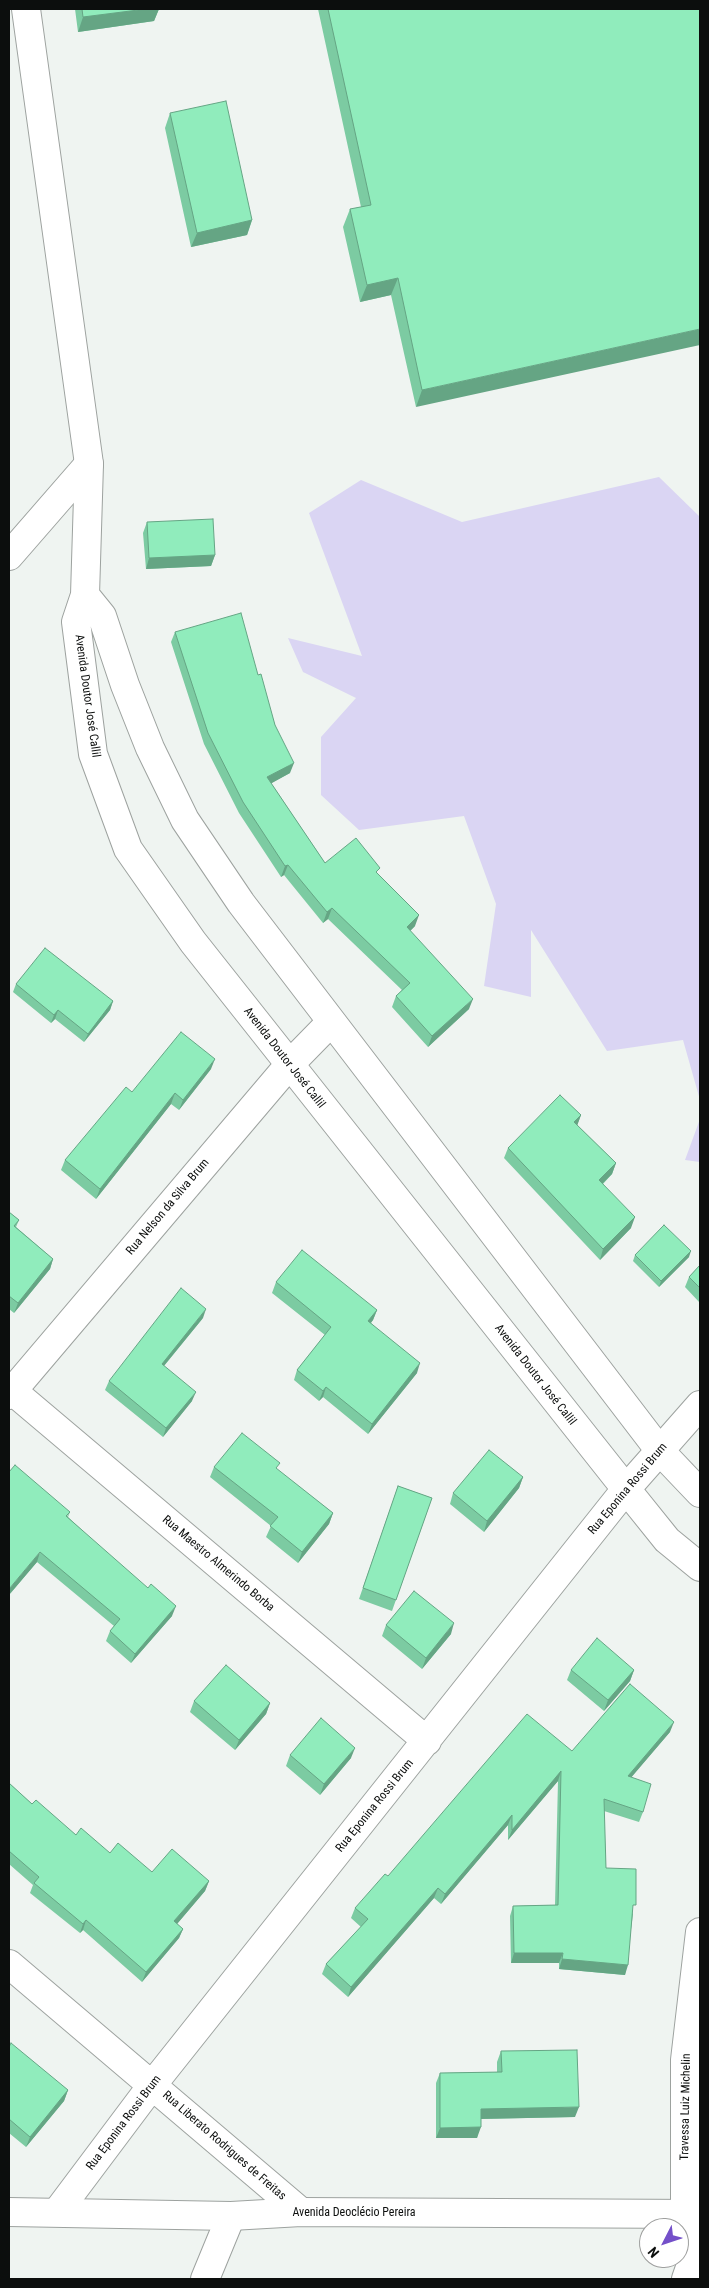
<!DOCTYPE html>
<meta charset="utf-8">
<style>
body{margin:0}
#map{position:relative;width:709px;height:2288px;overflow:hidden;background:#eff4f1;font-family:"Roboto Condensed",sans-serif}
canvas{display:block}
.frame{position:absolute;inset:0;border:10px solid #0c0e0d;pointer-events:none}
.north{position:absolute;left:639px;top:2218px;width:50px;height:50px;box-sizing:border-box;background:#fff;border:1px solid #9e9f9e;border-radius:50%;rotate:229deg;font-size:14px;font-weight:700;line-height:20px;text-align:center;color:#0c0e0d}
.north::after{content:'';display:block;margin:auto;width:18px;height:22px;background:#7450c9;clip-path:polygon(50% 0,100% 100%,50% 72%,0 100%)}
</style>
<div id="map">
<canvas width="709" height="2288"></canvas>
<div class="frame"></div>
<div class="north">N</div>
</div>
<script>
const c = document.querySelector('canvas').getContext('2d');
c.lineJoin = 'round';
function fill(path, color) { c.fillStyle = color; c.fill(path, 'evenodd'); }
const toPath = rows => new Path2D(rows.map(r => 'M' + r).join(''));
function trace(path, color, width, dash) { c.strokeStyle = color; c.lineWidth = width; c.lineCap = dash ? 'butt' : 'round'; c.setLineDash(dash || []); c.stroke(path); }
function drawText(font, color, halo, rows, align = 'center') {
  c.font = font + ' "Roboto Condensed",sans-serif'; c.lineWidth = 4; c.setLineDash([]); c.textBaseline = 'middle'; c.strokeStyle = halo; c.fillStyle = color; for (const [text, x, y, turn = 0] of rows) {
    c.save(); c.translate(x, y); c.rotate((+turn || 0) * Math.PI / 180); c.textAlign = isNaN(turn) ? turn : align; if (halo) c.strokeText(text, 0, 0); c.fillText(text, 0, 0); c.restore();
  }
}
const green = toPath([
 [659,477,700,517,700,1100,683,1040,607,1051,531,930,531,997,484,986,496,904,464,816,359,830,321,795,321,737,356,698,303,672,288,638,362,656,309,513,361,480,462,522],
 [700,1119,700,1162,685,1160]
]);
const minor = toPath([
 [9,556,89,464],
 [9,1388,427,1741],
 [9,1395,289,1065,331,1022],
 [9,1964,301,2212],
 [57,2212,153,2084,626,1489,700,1405],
 [205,2279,231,2216],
 [686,2279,695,2253,685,2214,685,2060,700,1932]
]);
const tertiary = toPath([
 [9,2212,231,2216,301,2212,700,2214]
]);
const secondary = toPath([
 [26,9,89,464,85,595,76,622,93,754,128,849,193,942,626,1489,667,1540,700,1567],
 [85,595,102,616,125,685,150,748,185,820,241,903,660,1451,700,1493]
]);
const wall = toPath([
 [75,9,159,9,154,21,78,32],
 [318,9,700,9,416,407,391,295,360,302,343,227,350,209,361,207],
 [170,113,252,220,247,235,191,247,165,128],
 [147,522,215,555,211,566,146,569,143,533],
 [175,632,258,675,275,725,290,773,271,783,325,863,378,874,415,926,410,931,469,1009,428,1047,392,1007,396,996,402,990,328,919,323,923,284,875,281,877,239,813,204,744,171,642],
 [16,984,113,1001,110,1010,84,1042,55,1019,51,1023,13,992],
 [211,1069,179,1110,171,1104,96,1199,61,1170,65,1160,132,1092],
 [581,1115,577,1125,616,1163,612,1174,603,1184,631,1228,600,1260,504,1158,508,1148],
 [9,1212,19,1220,16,1227,53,1259,50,1269,14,1313,9,1309],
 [635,1255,689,1257,659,1287,633,1261],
 [700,1265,700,1303,685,1287,689,1277],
 [276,1282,377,1310,373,1320,371,1323,417,1373,368,1434,323,1397,319,1401,294,1380,297,1370,325,1335,272,1293],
 [203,1318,164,1366,192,1401,163,1437,105,1390,109,1381],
 [214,1467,277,1470,333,1513,329,1524,298,1563,266,1537,271,1526,210,1477],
 [523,1477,519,1488,484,1532,450,1504,453,1493],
 [398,1486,432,1498,392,1611,359,1599],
 [70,1512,68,1517,172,1616,131,1663,106,1641,110,1631,114,1626,37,1562,9,1595],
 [386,1625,451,1634,422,1669,382,1636],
 [571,1670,634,1670,630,1681,604,1711,567,1680],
 [194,1701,270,1703,266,1714,235,1750,190,1712],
 [670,1732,631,1777,643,1812,639,1822,604,1811,606,1868,633,1914,625,1975,559,1969,559,1963,511,1963,510,1916,513,1906,555,1905,558,1781,508,1840,508,1825,441,1904,434,1898,348,1997,322,1974,326,1964,361,1927,351,1918,355,1908,388,1876,572,1751],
 [290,1755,351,1758,320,1795,286,1766],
 [9,1783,32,1804,76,1835,110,1853,152,1872,209,1881,205,1891,177,1924,183,1929,179,1938,142,1982,83,1930,80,1933,30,1893,33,1885,9,1864],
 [9,2047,68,2090,64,2101,26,2147,9,2133],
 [501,2051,575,2117,481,2119,477,2138,436,2138,436,2083,440,2073,497,2072,497,2062]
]);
const shadedWall = toPath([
 [146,9,159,9,154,21,78,32,83,17],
 [252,220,247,235,191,247,197,233],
 [398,278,391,295,360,302,367,285],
 [700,329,700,345,416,407,422,390],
 [215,555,211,566,146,569,149,558],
 [294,763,290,773,263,788,267,777],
 [288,865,284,875,281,877,285,866],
 [332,908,328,919,323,923,327,912],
 [419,915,415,926,403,938,407,927],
 [473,999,469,1009,428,1047,432,1036],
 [113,1001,110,1010,84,1042,88,1034],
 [58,1010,55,1019,51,1023,54,1015],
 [215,1059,211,1069,179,1110,183,1100],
 [175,1093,171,1104,96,1199,100,1189],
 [581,1115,577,1126,574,1122],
 [616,1163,612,1174,595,1191,599,1180],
 [635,1217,631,1228,600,1260,603,1249],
 [691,1251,689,1257,659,1287,661,1281],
 [53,1259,50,1269,14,1313,18,1303],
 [206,1309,203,1318,158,1373,162,1364],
 [377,1310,373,1320,364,1331,368,1321],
 [420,1363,417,1373,368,1434,372,1424],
 [326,1387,323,1397,319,1401,323,1391],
 [196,1392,192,1401,163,1437,166,1428],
 [523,1477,519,1488,484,1532,487,1521],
 [333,1513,329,1524,298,1563,302,1552],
 [40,1552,37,1562,9,1595,9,1589],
 [176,1606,172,1616,131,1663,135,1654],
 [454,1623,451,1634,422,1669,426,1658],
 [634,1670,630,1681,604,1711,608,1700],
 [270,1703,266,1714,235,1750,239,1740],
 [674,1722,670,1732,624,1786,628,1776],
 [355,1748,351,1758,320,1795,324,1784],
 [561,1771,558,1781,508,1840,512,1830],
 [512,1815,508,1825,441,1904,445,1894],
 [209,1881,205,1891,171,1931,174,1921],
 [438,1888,434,1898,348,1997,351,1987],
 [86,1920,83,1930,80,1933,83,1924],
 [183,1929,179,1938,142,1982,146,1972],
 [514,1953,563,1953,559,1963,511,1963],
 [562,1959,628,1965,625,1975,559,1969],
 [68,2090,64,2101,26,2147,30,2137],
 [579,2107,575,2117,477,2119,481,2109],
 [481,2127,477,2138,436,2138,440,2128]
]);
const building = toPath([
 [82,9,146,9,83,17,82,9],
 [328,9,700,9,700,329,422,390,398,278,367,285,350,209,371,205,328,9],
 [226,101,252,220,197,233,170,113,226,101],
 [213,519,215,555,149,558,147,522,213,519],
 [241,613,258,675,261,674,275,725,294,763,267,777,325,863,356,838,380,868,376,872,419,915,407,927,473,999,432,1036,396,996,410,983,332,908,327,912,288,865,285,866,243,802,208,733,175,632,241,613],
 [45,948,113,1001,88,1034,58,1010,54,1015,16,984,45,948],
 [181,1032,215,1059,183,1100,175,1093,100,1189,65,1160,126,1087,132,1092,181,1032],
 [560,1095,581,1115,574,1122,616,1163,599,1180,635,1217,603,1249,508,1148,560,1095],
 [9,1212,19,1220,14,1226,53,1259,18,1303,9,1296,9,1212],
 [664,1225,691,1251,661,1281,635,1255,664,1225],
 [302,1250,377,1310,368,1321,420,1363,372,1424,326,1387,323,1391,297,1370,331,1327,276,1282,302,1250],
 [700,1265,700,1288,689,1277,700,1265],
 [181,1288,206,1309,162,1364,196,1392,166,1428,109,1381,181,1288],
 [242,1433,280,1463,276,1468,333,1513,302,1552,270,1526,278,1517,214,1467,242,1433],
 [489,1450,523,1477,487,1521,453,1493,489,1450],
 [15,1465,70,1512,66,1516,148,1588,151,1584,176,1606,135,1654,110,1631,120,1619,40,1552,9,1589,9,1472,15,1465],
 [398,1486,432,1498,396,1600,363,1588,398,1486],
 [414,1591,454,1623,426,1658,386,1625,414,1591],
 [597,1638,634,1670,608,1700,571,1670,597,1638],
 [226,1665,270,1703,239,1740,194,1701,226,1665],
 [630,1684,674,1722,628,1776,651,1784,643,1812,604,1799,606,1868,636,1869,636,1905,633,1905,628,1965,562,1959,563,1953,514,1953,513,1906,558,1905,561,1771,512,1830,512,1815,445,1894,438,1888,351,1987,326,1964,368,1919,355,1908,385,1874,388,1876,527,1714,572,1751,630,1684],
 [321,1718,355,1748,324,1784,290,1755,321,1718],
 [9,1783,32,1804,36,1800,76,1835,81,1828,110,1853,118,1843,152,1872,172,1849,209,1881,174,1921,183,1929,146,1972,86,1920,83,1924,34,1883,39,1877,9,1851,9,1783],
 [11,2043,68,2090,30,2137,9,2119,9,2047,11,2043],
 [577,2050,579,2107,481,2109,481,2127,440,2128,440,2073,502,2072,501,2051,577,2050]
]);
const streetNames = [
 ["Avenida Doutor José Callil",87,696,82],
 ["Avenida Doutor José Callil",284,1058,52],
 ["Rua Nelson da Silva Brum",168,1207,-50],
 ["Avenida Doutor José Callil",535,1375,52],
 ["Rua Eponina Rossi Brum",628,1489,-50],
 ["Rua Maestro Almerindo Borba",218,1564,40],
 ["Rua Eponina Rossi Brum",375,1806,-51],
 ["Travessa Luiz Michelin",686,2107,-89],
 ["Rua Eponina Rossi Brum",124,2123,-53],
 ["Rua Liberato Rodrigues de Freitas",224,2146,41],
 ["Avenida Deoclécio Pereira",354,2213]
];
fill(green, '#dad5f3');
trace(minor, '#9da29f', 30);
trace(tertiary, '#9da29f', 30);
trace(secondary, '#9da29f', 30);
trace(minor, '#fff', 28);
trace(tertiary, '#fff', 28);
trace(secondary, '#fff', 28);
fill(wall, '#7ccba2');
fill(shadedWall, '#65a584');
fill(building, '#90ecbc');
trace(building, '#65a584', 1);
drawText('12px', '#0c0e0d', '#fff', streetNames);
</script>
